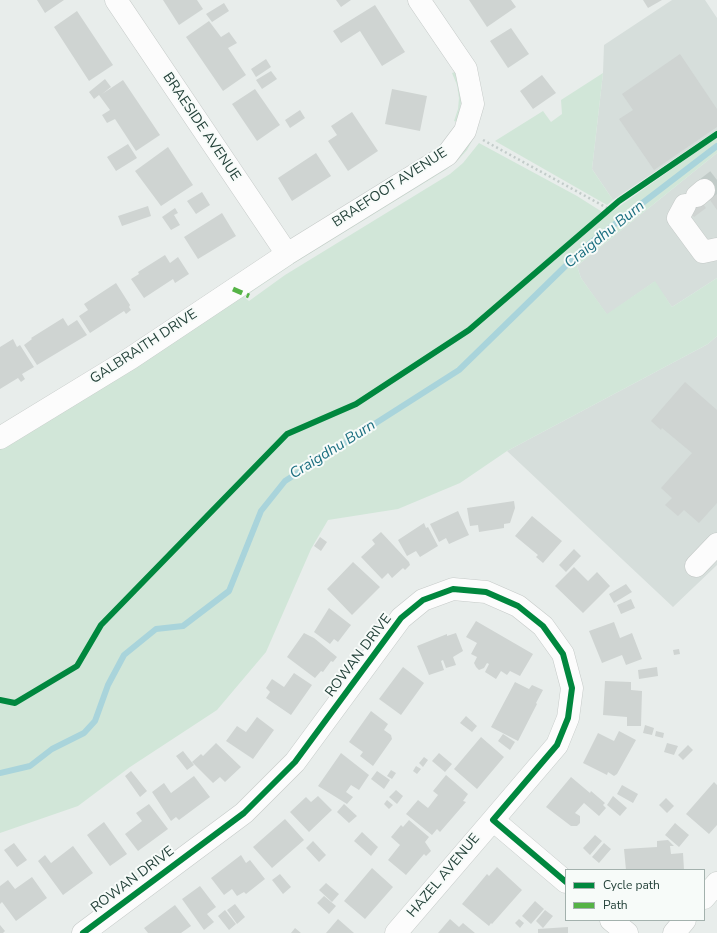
<!DOCTYPE html>
<style>
body{margin:0}
#map{position:relative;width:717px;height:933px;overflow:hidden;background:#e8edeb;font-family:"Nunito Sans",sans-serif}
canvas{display:block}
.legend{position:absolute;left:565px;top:869px;width:140px;height:52px;box-sizing:border-box;background:#f7fbf9;border:1px solid #a3b1ad;margin:0;padding:5px 7px;list-style:none;font-size:12px;color:#24423a}
.legend li{display:flex;align-items:center;gap:8px;height:20px}
.legend b{width:20px;border:1px solid #a3b1ad}
</style>
<div id="map">
<canvas width="717" height="933"></canvas>
<ul class="legend">
<li><b style="height:5px;background:#00873e"></b>Cycle path</li>
<li><b style="height:5px;background:#55b346"></b>Path</li>
</ul>
</div>
<script>
const c = document.querySelector('canvas').getContext('2d');
c.lineJoin = 'round';
function fill(path, color) { c.fillStyle = color; c.fill(path, 'evenodd'); }
const toPath = rows => new Path2D(rows.map(r => 'M' + r).join(''));
function trace(path, color, width, dash) { c.strokeStyle = color; c.lineWidth = width; c.lineCap = dash ? 'butt' : 'round'; c.setLineDash(dash || []); c.stroke(path); }
function drawText(font, color, halo, rows, align = 'center') {
  c.font = font + ' "Nunito Sans",sans-serif'; c.lineWidth = 4; c.setLineDash([]); c.textBaseline = 'middle'; c.strokeStyle = halo; c.fillStyle = color; for (const [text, x, y, turn = 0] of rows) {
    c.save(); c.translate(x, y); c.rotate((+turn || 0) * Math.PI / 180); c.textAlign = isNaN(turn) ? turn : align; if (halo) c.strokeText(text, 0, 0); c.fillText(text, 0, 0); c.restore();
  }
}
const built = toPath([
 [672,0,705,0,717,18,717,130,613,200,592,169,603,73,604,45],
 [717,153,717,278,672,307,654,282,607,315,581,278,577,266],
 [717,336,717,565,673,607,507,451,708,344]
]);
const green = toPath([
 [455,72,461,92,461,103,457,122,454,121,458,109,459,98,457,85,452,73],
 [603,73,592,169,613,200,607,205,495,141,543,111,551,122,562,114,561,100],
 [717,137,717,153,577,266,581,278,607,314,655,281,672,307,717,278,717,336,708,344,507,451,460,483,398,509,328,520,311,549,266,652,217,710,130,767,78,806,0,833,0,448,470,138,473,139,467,150,458,160,447,169,293,264,244,297,249,301,285,275,450,174,463,163,479,143,577,196,607,215]
]);
const stream = toPath([
 [0,773,30,766,52,749,84,733,95,721,108,685,124,655,156,629,183,626,229,591,261,511,285,481,459,370,585,247,717,146]
]);
const building = toPath([
 [37,0,64,0,45,13],
 [163,0,197,0,203,9,179,25],
 [336,0,351,0,341,7],
 [469,0,511,0,516,7,487,27],
 [643,0,662,0,648,8],
 [224,3,229,11,212,22,206,14],
 [375,5,405,52,382,66,360,31,341,43,333,31],
 [77,11,113,65,89,81,54,27],
 [209,21,221,37,229,32,237,43,228,48,246,75,223,91,186,37],
 [511,28,529,54,508,68,490,41],
 [680,54,717,109,717,127,654,170,619,119,633,110,622,94],
 [266,59,271,67,256,77,251,69],
 [271,71,277,79,262,89,256,80],
 [542,75,556,93,533,109,520,91],
 [105,79,111,87,102,94,123,80,160,135,136,151,115,119,107,123,102,115,110,110,99,95,94,99,89,92],
 [255,89,280,125,257,141,232,104],
 [392,89,427,96,420,131,385,124],
 [300,110,305,118,290,128,285,120],
 [352,112,378,151,348,171,328,141,337,135,331,126],
 [128,144,137,158,116,171,107,157],
 [168,147,193,185,161,206,135,171],
 [316,153,331,176,292,201,278,178],
 [717,180,717,210,710,200,703,204,706,208,694,217,685,205],
 [202,192,210,205,196,214,187,201],
 [148,206,151,216,122,226,118,216],
 [175,208,178,213,174,215,180,225,171,230,162,217],
 [222,213,236,236,198,259,184,237],
 [165,255,170,263,178,257,189,274,175,283,173,279,144,298,131,279,139,274,138,272],
 [116,283,130,305,129,307,131,310,126,314,124,311,90,333,79,316,88,310,84,304],
 [63,318,68,326,77,320,87,335,37,365,24,345,32,339,31,338],
 [13,339,17,347,20,345,34,367,22,374,25,379,21,382,18,378,0,389,0,347],
 [685,382,717,410,717,503,699,523,684,510,678,516,665,505,672,498,661,488,692,453,662,428,661,430,651,421],
 [514,501,515,508,510,523,504,524,504,528,479,532,478,525,470,526,467,508],
 [458,511,469,535,449,544,446,538,439,542,430,524],
 [532,516,562,541,543,563,536,557,538,555,515,536],
 [424,523,426,528,428,527,438,546,420,557,416,551,407,556,398,540],
 [381,532,409,562,410,565,405,570,403,568,392,578,388,573,382,579,361,557,375,544,372,540],
 [320,537,327,542,321,551,314,546],
 [574,549,581,556,566,572,559,565],
 [353,562,380,587,352,615,327,589],
 [574,567,588,581,597,572,610,586,583,613,555,586],
 [626,584,632,592,614,603,609,594],
 [631,599,635,608,621,614,617,605],
 [329,608,351,625,338,642,334,639,330,644,314,632],
 [476,621,533,654,520,676,510,671,507,675,501,671,496,679,485,672,489,664,487,663,484,668,479,670,476,667,474,663,477,657,471,654,477,643,466,637],
 [614,622,620,638,632,633,642,659,626,665,622,655,602,663,589,631],
 [304,633,314,638,337,657,333,662,331,661,323,672,321,671,315,678,287,657],
 [456,633,463,651,453,657,456,665,446,668,443,660,441,661,444,670,429,675,417,646,447,634,447,636],
 [679,649,680,654,674,655,673,650],
 [403,667,424,683,401,715,379,699],
 [657,667,658,676,639,679,638,670],
 [294,673,312,685,291,715,266,698,270,692,266,688,272,679,284,687],
 [605,681,631,682,631,690,642,691,641,726,627,726,627,717,603,715],
 [515,682,529,689,532,685,543,690,536,703,537,704,518,741,491,727],
 [371,711,388,724,384,730,391,735,392,739,373,766,360,756,363,752,349,742],
 [466,716,477,726,472,732,460,723],
 [257,717,274,730,253,759,226,741,237,726,246,732],
 [645,725,654,728,652,735,643,733],
 [619,731,636,740,617,774,614,776,608,772,607,775,583,763,598,733,614,741],
 [656,731,664,733,663,738,655,736],
 [503,734,515,742,510,750,498,741],
 [481,737,504,757,477,789,454,769],
 [216,743,241,767,225,782,220,777,213,783,192,762,201,754,203,756],
 [667,743,678,746,674,755,664,752],
 [688,745,693,750,683,760,678,755],
 [183,751,194,765,187,770,176,756],
 [341,753,369,775,359,790,351,785,346,792,353,797,347,804,318,786],
 [439,753,452,764,445,772,432,761],
 [424,757,428,760,423,767,419,763],
 [416,766,421,769,417,774,413,771],
 [391,770,396,773,392,779,387,776],
 [131,771,147,791,140,797,125,776],
 [377,771,390,780,384,789,371,779],
 [446,775,468,794,463,801,466,802,440,832,437,829,432,835,406,814,418,800,428,808,438,795,433,791],
 [194,776,210,797,179,820,176,817,171,821,152,792,164,783,171,793],
 [571,777,590,793,591,791,605,803,603,805,606,808,599,816,584,803,575,813,580,816,580,823,577,826,571,826,546,807],
 [714,782,717,785,717,825,709,834,686,814],
 [622,785,638,794,633,803,617,794],
 [396,790,403,796,397,804,389,797],
 [318,796,332,810,309,832,290,812,306,797,311,802],
 [613,796,627,808,620,816,607,805],
 [666,798,674,806,667,813,659,805],
 [387,800,393,805,389,809,384,804],
 [149,804,168,829,138,851,125,834,142,821,136,813],
 [344,804,357,816,349,823,337,812],
 [285,819,304,840,272,868,253,847],
 [409,820,429,837,425,842,431,851,426,856,424,854,406,875,388,860,400,845,391,837,401,825,403,827],
 [104,822,127,854,110,866,87,835],
 [675,823,689,835,679,847,665,835],
 [362,832,378,847,371,856,354,841],
 [595,835,602,841,590,855,583,848],
 [668,840,674,846,670,846,671,854,683,853,684,870,626,870,624,849,657,847,657,841],
 [313,841,326,855,319,862,306,848],
 [14,843,27,860,17,867,4,850],
 [604,843,611,849,599,863,592,857],
 [73,846,93,873,63,895,38,861,45,855,51,863],
 [241,855,246,863,250,860,265,879,246,894,244,892,237,896,232,889,224,895,211,878],
 [497,867,522,890,492,924,491,923,489,926,462,904,487,874,489,876],
 [372,868,393,887,365,919,344,901],
 [280,874,291,887,283,894,272,880],
 [32,877,47,898,16,921,2,902,0,904,0,886,8,880,15,889],
 [326,883,339,894,332,902,319,890],
 [200,886,216,907,207,914,214,922,204,930,182,899],
 [324,896,336,906,329,914,317,903],
 [535,901,544,909,531,924,522,916],
 [235,904,245,917,237,924,227,910],
 [175,905,191,926,181,933,148,933,144,928],
 [225,910,236,924,229,930,218,916],
 [545,910,553,916,543,928,536,921],
 [338,919,354,933,326,933],
 [450,919,459,927,463,923,475,933,438,933],
 [519,919,524,923,520,928,515,923],
 [0,925,5,931,3,933,0,933],
 [568,927,568,933,538,933,538,929],
 [295,928,301,933,291,933]
]);
const minorTunnel = toPath([
 [704,190,717,180]
]);
const path = toPath([
 [483,140,609,209]
]);
const minor = toPath([
 [116,0,287,254],
 [697,196,704,190],
 [685,205,678,218,703,252,717,249],
 [0,438,131,358,287,254,447,155,465,131,473,104,466,69,419,0],
 [696,566,717,544],
 [704,898,717,883],
 [611,920,627,933],
 [83,933,244,813,295,762,401,618,423,600,453,589,486,592,518,606,543,626,563,654,572,688,568,718,557,745,493,820,566,882],
 [396,933,493,820],
 [674,933,685,920]
]);
const quiet = toPath([
 [233,289,249,296]
]);
const cycleway = toPath([
 [0,700,15,703,77,666,101,625,287,434,356,404,469,330,619,201,717,134],
 [83,933,244,813,295,762,401,618,423,600,453,589,486,592,518,606,543,626,563,654,572,688,568,718,557,745,493,820,566,882]
]);
const streetNames = [
 ["BRAESIDE AVENUE",201,127,56],
 ["BRAEFOOT AVENUE",390,188,-33],
 ["GALBRAITH DRIVE",144,347,-33],
 ["ROWAN DRIVE",359,656,-53],
 ["HAZEL AVENUE",444,876,-50],
 ["ROWAN DRIVE",133,880,-37]
];
const waterNames = [
 ["Craigdhu Burn",605,235,-39],
 ["Craigdhu Burn",333,450,-32]
];
fill(built, '#d6dedb');
fill(green, '#d1e6d8');
trace(stream, '#a9d4db', 6);
fill(building, '#cfd4d2');
trace(minorTunnel, '#c1cbc8', 22, [22, 11]);
trace(minor, '#c5cac8', 23);
trace(path, '#c3ccca', 2.5, [2, 3]);
trace(minor, '#fcfcfc', 22);
trace(quiet, '#55b346', 5, [10, 5]);
trace(cycleway, '#00873e', 6);
drawText('14px', '#24423a', '#f7fbf9', streetNames);
drawText('italic 15px', '#1c6f80', '#f7fbf9', waterNames);
</script>
